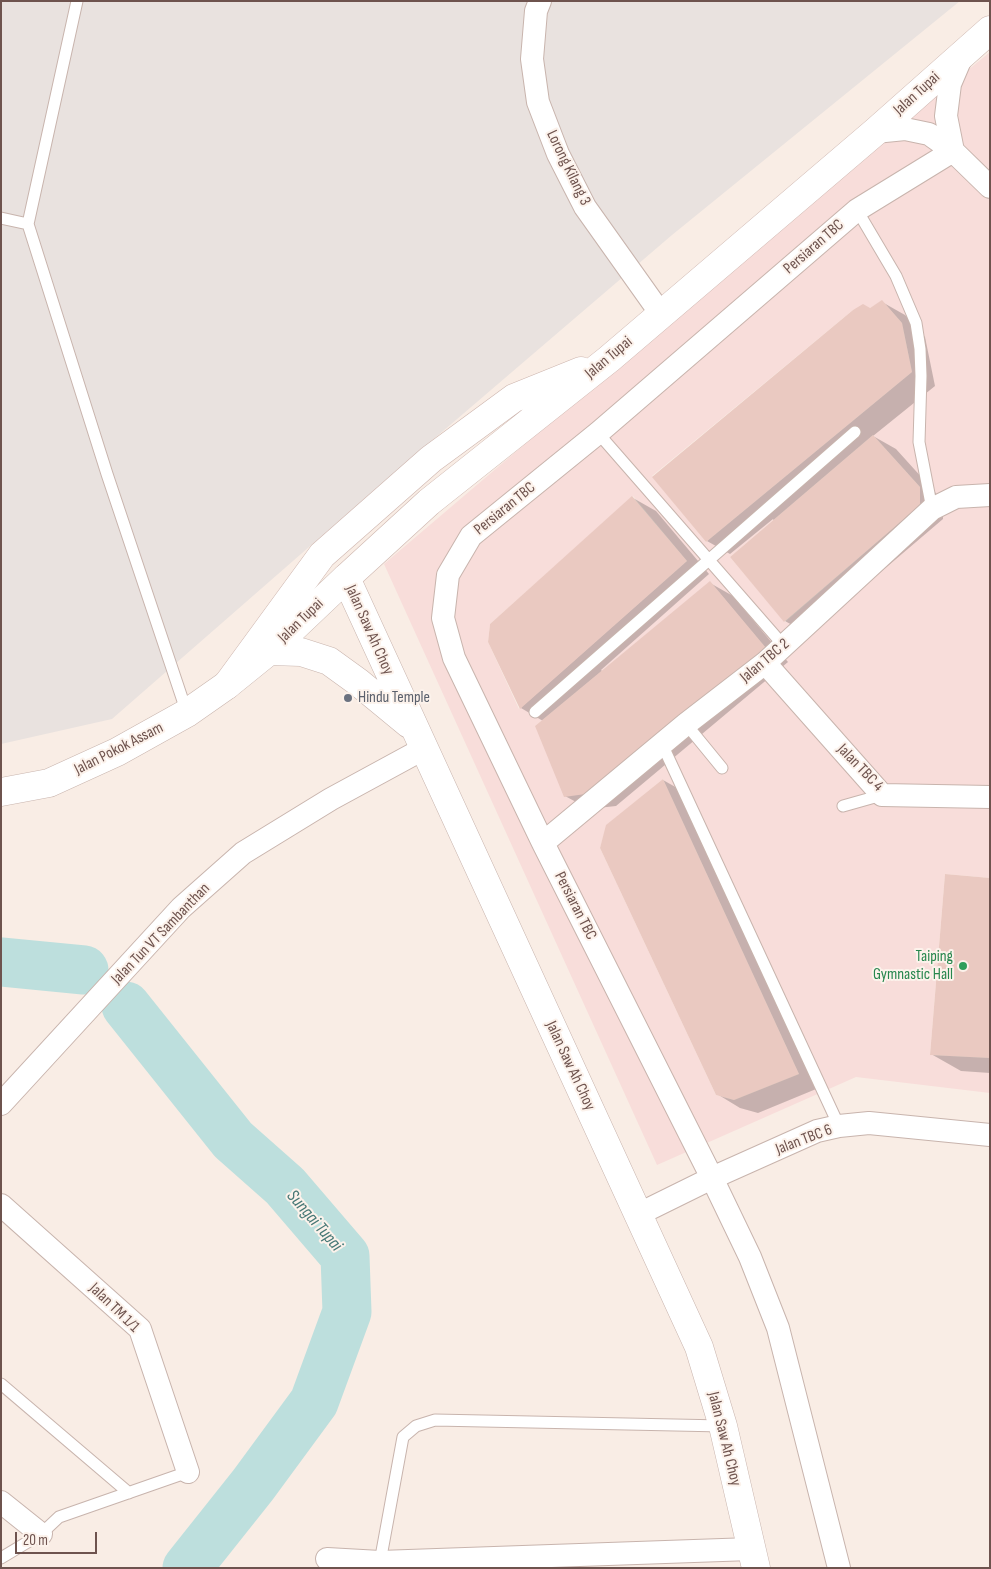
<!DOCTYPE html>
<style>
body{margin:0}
#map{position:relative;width:991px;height:1569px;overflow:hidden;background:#f9ede5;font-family:"Sofia Sans Condensed",sans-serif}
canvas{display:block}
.frame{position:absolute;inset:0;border:2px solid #6e534e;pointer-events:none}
.scale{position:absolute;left:15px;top:1532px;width:82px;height:22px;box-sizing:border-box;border:2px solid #6e534e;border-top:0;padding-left:6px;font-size:15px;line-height:18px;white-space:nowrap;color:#6e534e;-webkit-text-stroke:4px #fcf2eb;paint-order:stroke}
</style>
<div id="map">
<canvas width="991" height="1569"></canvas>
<div class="frame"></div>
<div class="scale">20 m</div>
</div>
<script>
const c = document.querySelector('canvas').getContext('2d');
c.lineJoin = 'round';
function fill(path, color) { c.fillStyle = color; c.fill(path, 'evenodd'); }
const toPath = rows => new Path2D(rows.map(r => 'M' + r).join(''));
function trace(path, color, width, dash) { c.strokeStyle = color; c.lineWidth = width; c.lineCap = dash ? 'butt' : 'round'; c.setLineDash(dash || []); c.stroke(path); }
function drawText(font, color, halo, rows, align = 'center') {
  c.font = font + ' "Sofia Sans Condensed",sans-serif'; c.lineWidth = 4; c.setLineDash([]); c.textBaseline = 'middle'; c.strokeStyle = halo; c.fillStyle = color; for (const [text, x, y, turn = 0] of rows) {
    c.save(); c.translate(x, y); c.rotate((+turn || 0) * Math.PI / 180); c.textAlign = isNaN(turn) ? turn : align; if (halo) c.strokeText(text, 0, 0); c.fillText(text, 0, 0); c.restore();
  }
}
const commercial = toPath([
 [990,52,990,878,945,874,930,1055,990,1058,990,1093,856,1077,657,1165,384,564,881,141],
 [882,301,902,323,912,372,706,542,652,476,853,310,870,308],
 [873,435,920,487,920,505,785,622,730,557],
 [633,496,687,561,519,709,488,642,490,624],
 [710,582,766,648,535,726],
 [663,779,799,1074,734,1100,716,1095,600,848,607,825]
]);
const industrial = toPath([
 [1,1,960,1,672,235,380,485,112,719,1,744]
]);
const shadow = toPath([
 [882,302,905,315,925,337,935,386,873,436,896,449,943,501,943,519,808,634,785,621,732,557,774,521,773,519,730,554,707,541,870,310],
 [633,498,656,511,709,574,601,670,603,672,710,583,733,596,788,662,616,806,589,809,565,796,543,721,521,708],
 [663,780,686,793,821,1087,758,1113,740,1108,717,1094],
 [990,879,990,1073,961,1071,931,1054]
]);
const river = toPath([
 [1,962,84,970],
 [126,1006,233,1140,285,1186,345,1256,347,1312,314,1402,253,1485,187,1568]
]);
const building = toPath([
 [882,300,902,323,912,372,706,542,652,477,853,310,863,304,870,308],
 [873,435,920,487,920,505,784,622,730,557],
 [632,496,687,561,520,709,488,642,490,624],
 [710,581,766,648,593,793,564,797,535,726],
 [663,779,799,1074,734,1100,716,1095,600,848,606,825],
 [945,874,990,878,990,1058,930,1055]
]);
const service = toPath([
 [77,1,28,224,107,474,187,713],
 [857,210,896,276,916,323,920,349,921,376,919,442,932,509],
 [1,218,28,224],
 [598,433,784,646],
 [535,712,855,432],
 [686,724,722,768],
 [662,744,839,1126],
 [843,806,882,795],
 [1,1384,129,1493],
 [1,1558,41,1534,59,1517,188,1472],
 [380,1562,403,1437,416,1426,435,1420,723,1426]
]);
const minor = toPath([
 [540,1,536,11,532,59,538,102,558,154,585,207,661,314],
 [875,132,905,129,929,134,953,151,990,187],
 [953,151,946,116,950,84,962,56],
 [765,663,882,795,990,797],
 [543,843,686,724,765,663,932,509,956,497,990,495],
 [1,1104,181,908,243,853,331,799,423,749],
 [1,1205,140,1329,188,1472],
 [639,1214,712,1178,817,1131,839,1126,869,1123,990,1135],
 [1,1502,41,1534],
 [327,1559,380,1562,751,1549],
 [839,1568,778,1328,750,1257,712,1178,543,843,454,658,443,618,448,575,471,536,598,433,857,210,953,151]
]);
const tertiary = toPath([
 [269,651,301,652,329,661,358,682,409,724],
 [1,792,49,783,117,752,187,713,227,685,269,651,346,578,699,1347,723,1426,756,1568]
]);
const secondary = toPath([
 [346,578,429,502,609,359,875,132,990,30],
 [227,685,322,555,431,459,514,398,581,371]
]);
const markers = [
 [348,698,5,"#6b7280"],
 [963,966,5,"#2e9e5b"]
];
const streetNames = [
 ["Jalan Tupai",917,94,-42],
 ["Lorong Kilang 3",568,168,64],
 ["Persiaran TBC",814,247,-41],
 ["Jalan Tupai",609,358,-40],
 ["Persiaran TBC",505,509,-39],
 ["Jalan Tupai",301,621,-44],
 ["Jalan Saw Ah Choy",369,630,66],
 ["Jalan TBC 2",765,661,-40],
 ["Jalan Pokok Assam",119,749,-27],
 ["Jalan TBC 4",860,768,46],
 ["Persiaran TBC",575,906,63],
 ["Jalan Tun VT Sambanthan",161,934,-46],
 ["Jalan Saw Ah Choy",570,1066,65],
 ["Jalan TBC 6",804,1140,-21],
 ["Jalan TM 1/1",114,1308,44],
 ["Jalan Saw Ah Choy",724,1439,76]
];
const worshipNames = [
 ["Hindu Temple",358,698]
];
const leisureNames = [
 ["Taiping",953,957],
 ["Gymnastic Hall",953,975]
];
const waterNames = [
 ["Sungai Tupai",314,1221,49]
];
fill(commercial, '#f8ddda');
fill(industrial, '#e9e2df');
fill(shadow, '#0003');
trace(river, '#bddfdd', 49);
fill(building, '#eac9c1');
trace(service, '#c8b4ad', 13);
trace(minor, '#c8b4ad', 24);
trace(tertiary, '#c8b4ad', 29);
trace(secondary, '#cdb5ae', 29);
trace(service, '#fff', 11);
trace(minor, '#fff', 22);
trace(tertiary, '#fff', 28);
trace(secondary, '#fff', 28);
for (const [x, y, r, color] of markers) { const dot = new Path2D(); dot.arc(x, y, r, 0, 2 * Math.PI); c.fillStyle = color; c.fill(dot); trace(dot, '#fcf2eb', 2); }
drawText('16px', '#6e534e', '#fcf2eb', streetNames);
drawText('16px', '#5b616d', '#fcf2eb', worshipNames, 'left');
drawText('16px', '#27864d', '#fcf2eb', leisureNames, 'right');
drawText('italic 18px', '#477876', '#fcf2eb', waterNames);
</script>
